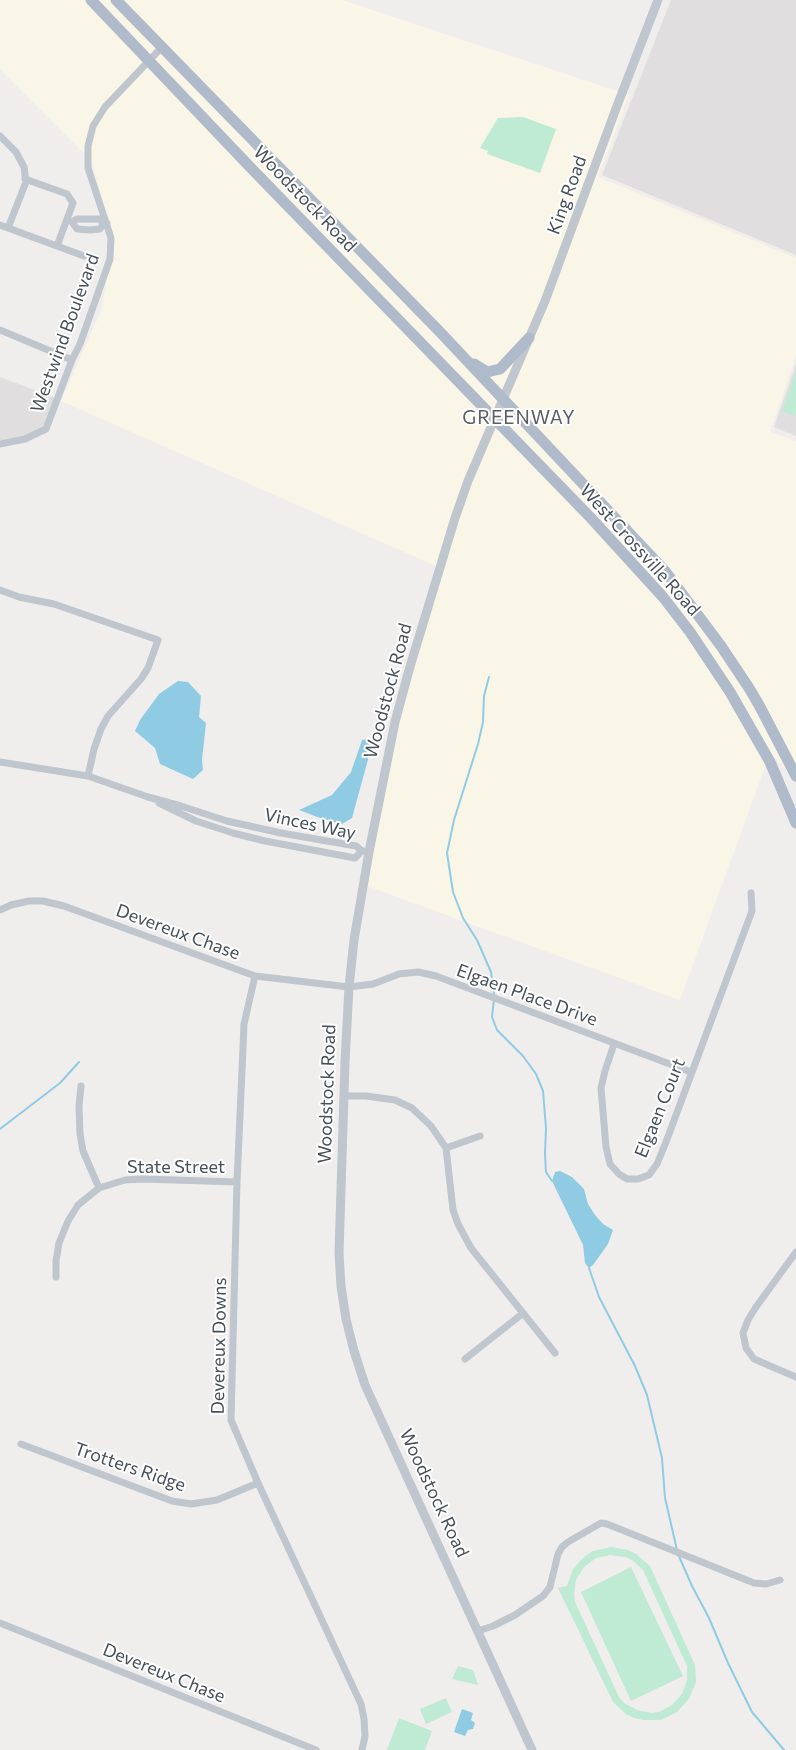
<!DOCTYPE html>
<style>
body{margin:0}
canvas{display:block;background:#f0eded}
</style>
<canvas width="796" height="1750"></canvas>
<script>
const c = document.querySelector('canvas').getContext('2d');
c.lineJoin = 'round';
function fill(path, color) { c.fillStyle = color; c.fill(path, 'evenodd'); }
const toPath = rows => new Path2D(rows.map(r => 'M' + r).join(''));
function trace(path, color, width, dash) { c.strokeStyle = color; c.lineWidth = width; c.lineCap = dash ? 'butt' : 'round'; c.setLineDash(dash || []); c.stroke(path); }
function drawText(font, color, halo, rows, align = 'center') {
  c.font = font + ' Commissioner,sans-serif'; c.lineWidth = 4; c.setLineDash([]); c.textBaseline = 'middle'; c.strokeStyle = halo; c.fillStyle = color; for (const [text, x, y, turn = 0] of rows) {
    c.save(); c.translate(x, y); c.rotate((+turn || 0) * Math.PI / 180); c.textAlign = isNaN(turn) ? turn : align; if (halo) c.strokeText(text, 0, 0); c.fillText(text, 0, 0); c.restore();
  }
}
const commercial = toPath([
 [0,0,342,0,629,95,598,177,796,258,796,356,770,432,796,441,796,780,770,753,680,1000,364,885,381,787,443,569,61,401,102,309,113,234,91,160,0,69]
]);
const education = toPath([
 [671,0,796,0,796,255,602,175],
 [796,364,796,436,774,427],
 [0,377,58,399,46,429,0,444]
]);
const green = toPath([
 [523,117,556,129,540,173,487,154,488,151,480,148,498,118],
 [796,372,796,416,782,411],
 [611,1547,628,1550,636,1554,650,1566,695,1665,696,1682,689,1699,677,1712,661,1720,643,1720,634,1718,626,1714,613,1702,558,1588,567,1586,573,1569,585,1556,593,1551],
 [610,1555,625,1557,632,1560,643,1570,687,1666,687,1680,682,1694,672,1705,659,1712,652,1713,637,1710,624,1703,619,1697,575,1602,574,1594,576,1580,584,1567,596,1558],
 [631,1567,683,1676,631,1701,581,1592],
 [458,1666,473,1670,478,1685,452,1679],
 [446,1698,452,1712,426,1724,420,1709],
 [399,1718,432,1731,425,1750,387,1750]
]);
const water = toPath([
 [178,681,188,682,201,696,199,717,206,723,202,760,203,770,193,779,160,764,155,748,135,731,140,720,159,694],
 [368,739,372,745,352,818,342,824,320,818,299,810,332,795,351,772,362,740],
 [560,1171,572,1177,584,1189,588,1204,595,1215,603,1224,613,1230,608,1244,593,1265,589,1268,585,1263,583,1245,552,1181,555,1172],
 [462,1709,473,1713,471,1720,475,1723,473,1729,468,1730,465,1736,454,1732]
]);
const stream = toPath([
 [489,677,484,696,483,722,478,744,454,820,447,853,453,892,463,918,477,940,491,972,494,995],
 [494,999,492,1017,497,1030,523,1056,536,1074,543,1091,546,1128,545,1154,546,1172,552,1181],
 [0,1129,60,1083,79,1062],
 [589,1268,599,1297,635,1366,647,1395,662,1458,665,1498,677,1550],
 [678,1554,692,1586,709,1618,728,1663,752,1712,784,1750]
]);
const minor = toPath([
 [0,136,16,152,24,167,26,182,8,228],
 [25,179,67,194,73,203,57,246],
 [72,222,77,229,90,230,100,229,103,224,107,223],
 [72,222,77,219,100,219,103,224],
 [0,225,84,256],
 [0,330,72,360],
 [0,444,25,439,46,429,72,360,80,344,110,259,111,238,88,168,88,146,93,126,105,107,161,48],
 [0,590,19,597,54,604,158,640,148,668,141,679,108,716,101,729,94,749,88,776],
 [0,762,88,776,148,797,181,806,227,821,281,833,356,846,362,851,369,852],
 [159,803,196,821,233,833,265,841,355,858,362,851],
 [0,910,11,905,29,901,43,901,64,906,255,976,349,987,373,984,399,974,418,972,436,976,691,1072],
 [255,976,244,1024,243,1048,237,1182,231,1420,258,1483,361,1704,364,1719,365,1736,362,1750],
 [614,1044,605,1071,601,1088,606,1147,610,1164,619,1174,627,1179,638,1179,649,1175,657,1164,666,1142,752,911,751,893],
 [81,1086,79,1106,80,1134,83,1151,99,1188],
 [344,1096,366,1096,395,1100,412,1108,431,1126,446,1148,453,1210,458,1224,471,1248,555,1353],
 [446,1148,480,1136],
 [796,1252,756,1307,748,1320,743,1333,746,1348,754,1359,796,1377],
 [56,1277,56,1261,59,1243,68,1221,78,1205,99,1188,125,1180,142,1179,237,1182],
 [465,1359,522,1314],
 [21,1444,172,1501,191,1504,217,1500,258,1483],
 [0,1623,316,1750],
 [478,1631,493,1626,515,1615,543,1596,550,1587,558,1554,562,1547,568,1542,601,1523,607,1524,754,1583,766,1584,780,1580]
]);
const tertiary = toPath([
 [532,1750,365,1385,354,1351,346,1319,341,1286,339,1253,345,1062,349,987,354,940,369,852,395,722,409,670,455,518,468,481,545,301,617,106,658,0]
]);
const primary = toPath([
 [91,0,251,168,591,518,663,597,690,632,730,692,770,762,796,823],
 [116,0,440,332,665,571,721,646,749,688,759,705,796,776],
 [474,364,487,372,500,369,529,338]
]);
const streetNames = [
 ["King Road",567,195,-70],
 ["Woodstock Road",305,199,46],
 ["Westwind Boulevard",65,333,-70],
 ["West Crossville Road",640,550,48],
 ["Woodstock Road",388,691,-75],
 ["Vinces Way",310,824,12],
 ["Devereux Chase",178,932,20],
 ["Elgaen Place Drive",527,995,20],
 ["Woodstock Road",327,1094,-88],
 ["Elgaen Court",660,1108,-68],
 ["State Street",176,1167],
 ["Devereux Downs",219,1346,-89],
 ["Trotters Ridge",130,1467,19],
 ["Woodstock Road",434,1493,65],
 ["Devereux Chase",164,1673,22]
];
const neighbourhoodNames = [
 ["GREENWAY",519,418]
];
fill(commercial, '#faf6e7');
fill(education, '#e0dede');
fill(green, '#bfead3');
fill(water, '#8fcce3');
trace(stream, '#8fcce3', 2);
trace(minor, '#bfc6ce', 7);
trace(tertiary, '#bfc6ce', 9);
trace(primary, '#afbaca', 11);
drawText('18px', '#474f59', '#fff', streetNames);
c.letterSpacing = '1px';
drawText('19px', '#5a5d61', '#fff', neighbourhoodNames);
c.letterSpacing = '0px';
</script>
